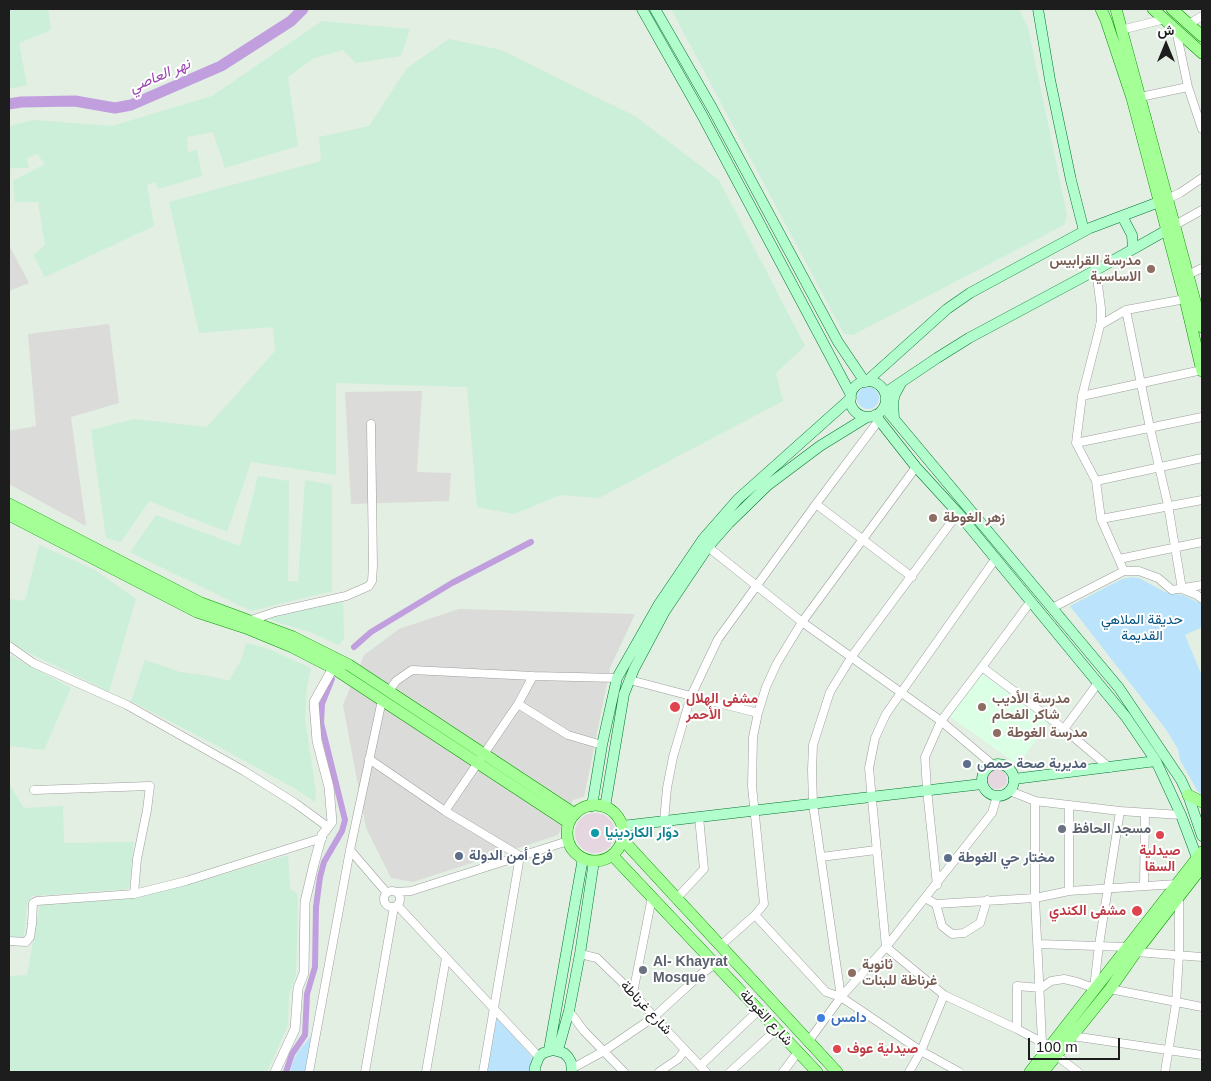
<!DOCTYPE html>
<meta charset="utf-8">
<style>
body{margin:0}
#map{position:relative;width:1211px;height:1081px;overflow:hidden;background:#e2efe2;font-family:Arial,Vazirmatn,sans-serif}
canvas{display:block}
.frame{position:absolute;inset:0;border:10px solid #1d1d1d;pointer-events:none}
.north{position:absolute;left:1141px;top:20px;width:50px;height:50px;-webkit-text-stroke:4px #fff;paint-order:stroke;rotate:0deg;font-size:14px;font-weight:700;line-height:20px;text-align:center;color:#1d1d1d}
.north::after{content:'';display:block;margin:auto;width:18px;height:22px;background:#1d1d1d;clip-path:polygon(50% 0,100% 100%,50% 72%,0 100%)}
.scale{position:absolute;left:1028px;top:1038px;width:92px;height:22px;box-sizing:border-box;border:2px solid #1d1d1d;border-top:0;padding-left:6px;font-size:15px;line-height:18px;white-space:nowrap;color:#1d1d1d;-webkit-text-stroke:4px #fff;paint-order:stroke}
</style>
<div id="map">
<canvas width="1211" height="1081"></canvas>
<div class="frame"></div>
<div class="north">ش</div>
<div class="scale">100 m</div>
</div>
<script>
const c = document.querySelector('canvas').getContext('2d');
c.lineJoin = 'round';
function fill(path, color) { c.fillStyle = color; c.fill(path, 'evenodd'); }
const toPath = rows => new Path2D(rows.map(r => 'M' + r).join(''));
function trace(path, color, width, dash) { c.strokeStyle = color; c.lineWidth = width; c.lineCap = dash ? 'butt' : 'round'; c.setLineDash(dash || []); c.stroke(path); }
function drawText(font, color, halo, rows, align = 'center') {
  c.font = font + ' Arial,Vazirmatn,sans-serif'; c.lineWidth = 4; c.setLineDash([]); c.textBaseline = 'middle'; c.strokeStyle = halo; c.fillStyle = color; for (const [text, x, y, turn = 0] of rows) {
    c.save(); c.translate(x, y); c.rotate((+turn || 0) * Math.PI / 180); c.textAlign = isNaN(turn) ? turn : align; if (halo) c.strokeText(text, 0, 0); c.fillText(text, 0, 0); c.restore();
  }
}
const residential = toPath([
 [9,245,29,283,9,291],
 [109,324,119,403,71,417,86,526,9,484,9,431,36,426,28,334],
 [422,391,417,472,451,473,449,501,351,504,345,392],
 [459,609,635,614,610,668,584,797,573,800,558,835,413,882,391,878,366,828,343,705,364,655,399,629]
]);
const education = toPath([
 [981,673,1049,722,1018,765,949,716]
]);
const farmland = toPath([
 [9,9,48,9,51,30,19,43,27,85,9,89],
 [671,9,1019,9,1028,28,1067,215,1064,225,853,335,844,334],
 [322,21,410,29,401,56,356,63,343,50,314,58,288,77,298,146,225,168,213,132,187,137,188,152,197,150,202,176,158,189,155,182,147,185,154,226,45,277,33,255,45,245,38,202,15,202,13,181,45,164,37,154,27,158,29,168,12,168,9,171,9,126,34,120,112,126,212,96],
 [449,39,501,50,635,116,719,180,805,346,776,373,783,401,599,498,560,495,514,514,477,507,467,387,336,383,336,475,251,462,227,532,149,501,121,542,106,538,91,430,134,419,207,427,275,351,273,327,199,333,169,202,321,161,319,137,369,126,407,68],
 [258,476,289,481,288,581,298,582,305,480,332,485,332,591,251,611,130,552,156,515,240,546],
 [39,545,95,570,136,599,109,692,9,643,9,599,25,601],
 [343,599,344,639,338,645,313,633,270,620,270,617],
 [246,643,266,648,311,668,307,686,305,719,316,792,315,802,294,788,210,742,131,701,145,660,180,672,210,676,229,681,241,660],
 [9,655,71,688,44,750,9,746],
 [9,784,24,808,63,806,64,843,134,842,129,889,32,896,27,903,24,938,9,938],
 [288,855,290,889,297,893,298,904,296,976,289,994,288,1025,267,1072,9,1072,9,976,27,975,40,904,127,899,198,882]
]);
const park = toPath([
 '857 398a11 11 0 1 1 22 0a11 11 0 1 1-22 0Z',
 [1131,577,1139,578,1165,592,1183,595,1202,604,1202,627,1185,635,1202,676,1202,796,1197,790,1180,760,1178,749,1165,728,1070,606,1122,579],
 [497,1018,532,1057,529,1072,487,1072],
 [311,1036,313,1038,307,1072,290,1072,294,1059,298,1052]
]);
const plaza = toPath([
 '987 779a10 10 0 1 1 20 0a10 10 0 1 1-20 0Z',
 '575 833a20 20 0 1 1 40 0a20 20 0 1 1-40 0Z'
]);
const canal = toPath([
 [354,647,371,632,452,583,531,542],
 [286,1072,292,1054,305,1035,307,994,315,967,316,907,320,877,324,862,342,831,345,820,321,723,322,704,332,679]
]);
const river = toPath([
 [9,104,21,102,75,101,115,108,131,105,221,66,291,21,303,9]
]);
const minor = toPath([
 [1189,24,1202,16],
 [1121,30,1165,19],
 [1176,30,1188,87,1202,129],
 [1140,97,1188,87],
 [1167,199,1180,193,1202,178],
 [1175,225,1202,210],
 [1096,270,1101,308,1101,322,1082,396,1076,443,1096,481,1101,519,1124,571],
 [1188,275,1202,268],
 [1126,310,1150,428,1168,505,1182,589,1197,595,1202,599],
 [1100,325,1126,310,1185,299],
 [1082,396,1202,370],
 [1076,443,1202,417],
 [1096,481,1202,458],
 [816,504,912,577],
 [958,513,852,656,830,692,813,745,812,770,813,804,841,997,921,1051,959,1072],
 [1101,519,1202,500],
 [708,547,802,622,941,721,993,765],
 [996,558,886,714,875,738,869,768,886,947,992,813,997,796],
 [1119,559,1202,542],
 [1052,608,1124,571,1139,571,1158,578,1172,590,1202,585],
 [248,621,275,612,346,596,369,586,372,581,373,566,371,424],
 [9,646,33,663,127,705,244,771,295,803,328,827],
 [982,667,1031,601],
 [630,680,691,696,718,639,816,504,879,420],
 [389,691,396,681,412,670,533,676,617,678],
 [518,704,568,735,602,745],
 [1064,729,1098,683],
 [369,759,445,811,520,856,483,1072],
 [34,790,150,786,147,810,137,859,134,894],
 [1010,791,1035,801,1120,811,1181,815],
 [1035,801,1035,898,1042,1042],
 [1069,805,1069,891],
 [445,811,518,704,533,676],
 [664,821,667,788,673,757,691,696,758,713],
 [350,850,387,893],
 [821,857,876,850],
 [937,885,927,790,925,757,941,721,982,667,1064,729,1110,768],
 [1144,885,1145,813],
 '384 899a8 8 0 1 1 16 0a8 8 0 1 1-16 0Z',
 [396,892,411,891,568,841],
 [925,898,936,904,1035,898,1069,891,1177,884],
 [676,899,704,869,699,817],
 [936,904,942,926,952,934,964,933,980,923,987,900],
 [397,905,539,1057],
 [755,915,826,992,841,997],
 [9,941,26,942,30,937,32,924,33,903,37,901,134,894,186,881,322,838],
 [1038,944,1127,947],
 [720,946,755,915,764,904,752,786,753,737,758,713,766,687,777,663,802,622,916,467],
 [1136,952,1202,957],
 [580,954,597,958,633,993,654,1017,706,1072],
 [1110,989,1202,1007],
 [633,993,652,897],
 [569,1011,584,1031,624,1072],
 [1017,1029,1017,986,1041,988,1051,981,1064,979,1077,982,1094,988,1099,945,1120,811],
 [1072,1036,1202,1055],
 [808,1042,841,997,886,947,944,995],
 [1057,1056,1078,1072],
 [700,1066,759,1010],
 [573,1068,604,1051,654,1017,701,974,715,964],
 [309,1072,350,850,382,700],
 [365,1072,394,907],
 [426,1072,446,958],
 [659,1072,678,1059,685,1050],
 [730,1072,777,1029],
 [783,1072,798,1052],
 [909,1072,921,1051,944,995,1017,1029,1045,1044],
 [1165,1072,1176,1003,1179,955,1179,897]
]);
const tertiary = toPath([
 [275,1072,295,1029,298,988,304,973,305,902,314,864,322,835,332,822,329,787,317,741,314,702,333,668]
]);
const secondary = toPath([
 [642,9,702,115,851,395],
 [655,9,712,108,838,342,865,382],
 [1038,9,1050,80,1071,180,1084,231],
 [1122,216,1132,235,1133,249],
 [867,381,947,309,970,293,1090,228,1167,199],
 '850 399a18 18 0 1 1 36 0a18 18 0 1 1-36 0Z',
 [885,393,937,358,969,338,1096,270,1174,226],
 [884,407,1119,688,1181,780,1188,795,1202,836],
 [875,415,916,467,958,513,1126,717,1156,761,1181,815,1199,863],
 [894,418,893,402,895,394,901,383],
 '982 780a16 16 0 1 1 32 0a16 16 0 1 1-32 0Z',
 [1014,779,1156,761],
 [592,806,602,745,617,678,659,604,703,539,738,499,851,398],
 [605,807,624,694,634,669,665,611,708,547,729,523,768,485,820,446,867,417],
 [622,826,982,784],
 [549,1050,583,858],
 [558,1050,569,1011,580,954,594,861],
 [535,1072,535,1067,539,1057,543,1053,553,1050,564,1053,568,1057,571,1062,572,1072]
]);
const primary = toPath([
 [1101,9,1106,20,1132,98,1185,299,1202,371],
 [1116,9,1202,327],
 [1153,9,1202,53],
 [1172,9,1202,36],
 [9,504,201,603,293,637,349,665,575,814],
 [9,515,197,612,246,628,292,647,333,668,569,823],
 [1188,795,1202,802],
 '567 833a28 28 0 1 1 56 0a28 28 0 1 1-56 0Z',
 [623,840,837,1072],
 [613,856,817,1072],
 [1030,1072,1202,852],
 [1043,1072,1110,989,1136,952,1202,867]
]);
const markers = [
 [1151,269,5,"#8d6e63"],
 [933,518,5,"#8d6e63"],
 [675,707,6,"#e0444e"],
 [982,707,5,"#8d6e63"],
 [997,733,5,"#8d6e63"],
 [967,764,5,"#5c6f8a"],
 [1062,829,5,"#6b7280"],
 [595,833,5,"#0f9aa8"],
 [1160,835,5,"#e0444e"],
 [459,856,5,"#5c6f8a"],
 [948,858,5,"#5c6f8a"],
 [1137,911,6,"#e0444e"],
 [643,970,5,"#6b7280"],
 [852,973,5,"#8d6e63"],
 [821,1018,5,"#3f7fe0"],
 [837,1049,5,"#e0444e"]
];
const educationNames = [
 ["مدرسة القرابيس",1141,261,"right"],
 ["الاساسية",1141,277,"right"],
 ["زهر الغوطة",943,518],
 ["مدرسة الأديب",992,699],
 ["شاكر الفحام",992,715],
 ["مدرسة الغوطة",1007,733],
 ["ثانوية",862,965],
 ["غرناطة للبنات",862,981]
];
const parkNames = [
 ["حديقة الملاهي",1142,620],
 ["القديمة",1142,636]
];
const healthNames = [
 ["مشفى الهلال",686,699],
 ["الأحمر",686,715],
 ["صيدلية",1160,851,"center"],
 ["السقا",1160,867,"center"],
 ["مشفى الكندي",1126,911,"right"],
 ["صيدلية عوف",847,1049]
];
const serviceNames = [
 ["مديرية صحة حمص",977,764],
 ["فرع أمن الدولة",469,856],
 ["مختار حي الغوطة",958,858]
];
const worshipNames = [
 ["مسجد الحافظ",1072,829],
 ["Al- Khayrat",653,962],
 ["Mosque",653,978]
];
const cultureNames = [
 ["دوّار الكاردينيا",605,833]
];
const streetNames = [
 ["شارع غرناطة",646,1008,47],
 ["شارع الغوطة",766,1018,47]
];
const shopNames = [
 ["دامس",831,1018]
];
const waterNames = [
 ["نهر العاصي",160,76,-23]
];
fill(residential, '#dbdbda');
fill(education, '#dbffe5');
fill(farmland, '#ccefd9');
fill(park, '#bbe4fc');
fill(plaza, '#e5d6e0');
trace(canal, '#c19fdf', 6);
trace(river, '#c19fdf', 11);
trace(minor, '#9e9e9e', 9);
trace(tertiary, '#9e9e9e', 10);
trace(secondary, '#007830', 11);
trace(primary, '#069600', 12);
trace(minor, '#fff', 8);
trace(tertiary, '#fff', 9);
trace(secondary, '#b2fdcc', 10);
trace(primary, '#a5ff97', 11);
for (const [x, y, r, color] of markers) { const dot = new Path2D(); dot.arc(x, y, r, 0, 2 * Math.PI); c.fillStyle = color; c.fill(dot); trace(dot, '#fff', 2); }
drawText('bold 14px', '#785e54', '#fff', educationNames, 'left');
drawText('14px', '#055280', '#fff', parkNames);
drawText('bold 14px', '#be3a42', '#fff', healthNames, 'left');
drawText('bold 14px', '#4e5e75', '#fff', serviceNames, 'left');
drawText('bold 14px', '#5b616d', '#fff', worshipNames, 'left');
drawText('bold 14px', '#0d838f', '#fff', cultureNames, 'left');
drawText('14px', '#1d1d1d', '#fff', streetNames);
drawText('bold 14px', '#366cbe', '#fff', shopNames, 'left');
drawText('italic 15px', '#9b44b1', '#fff', waterNames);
</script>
